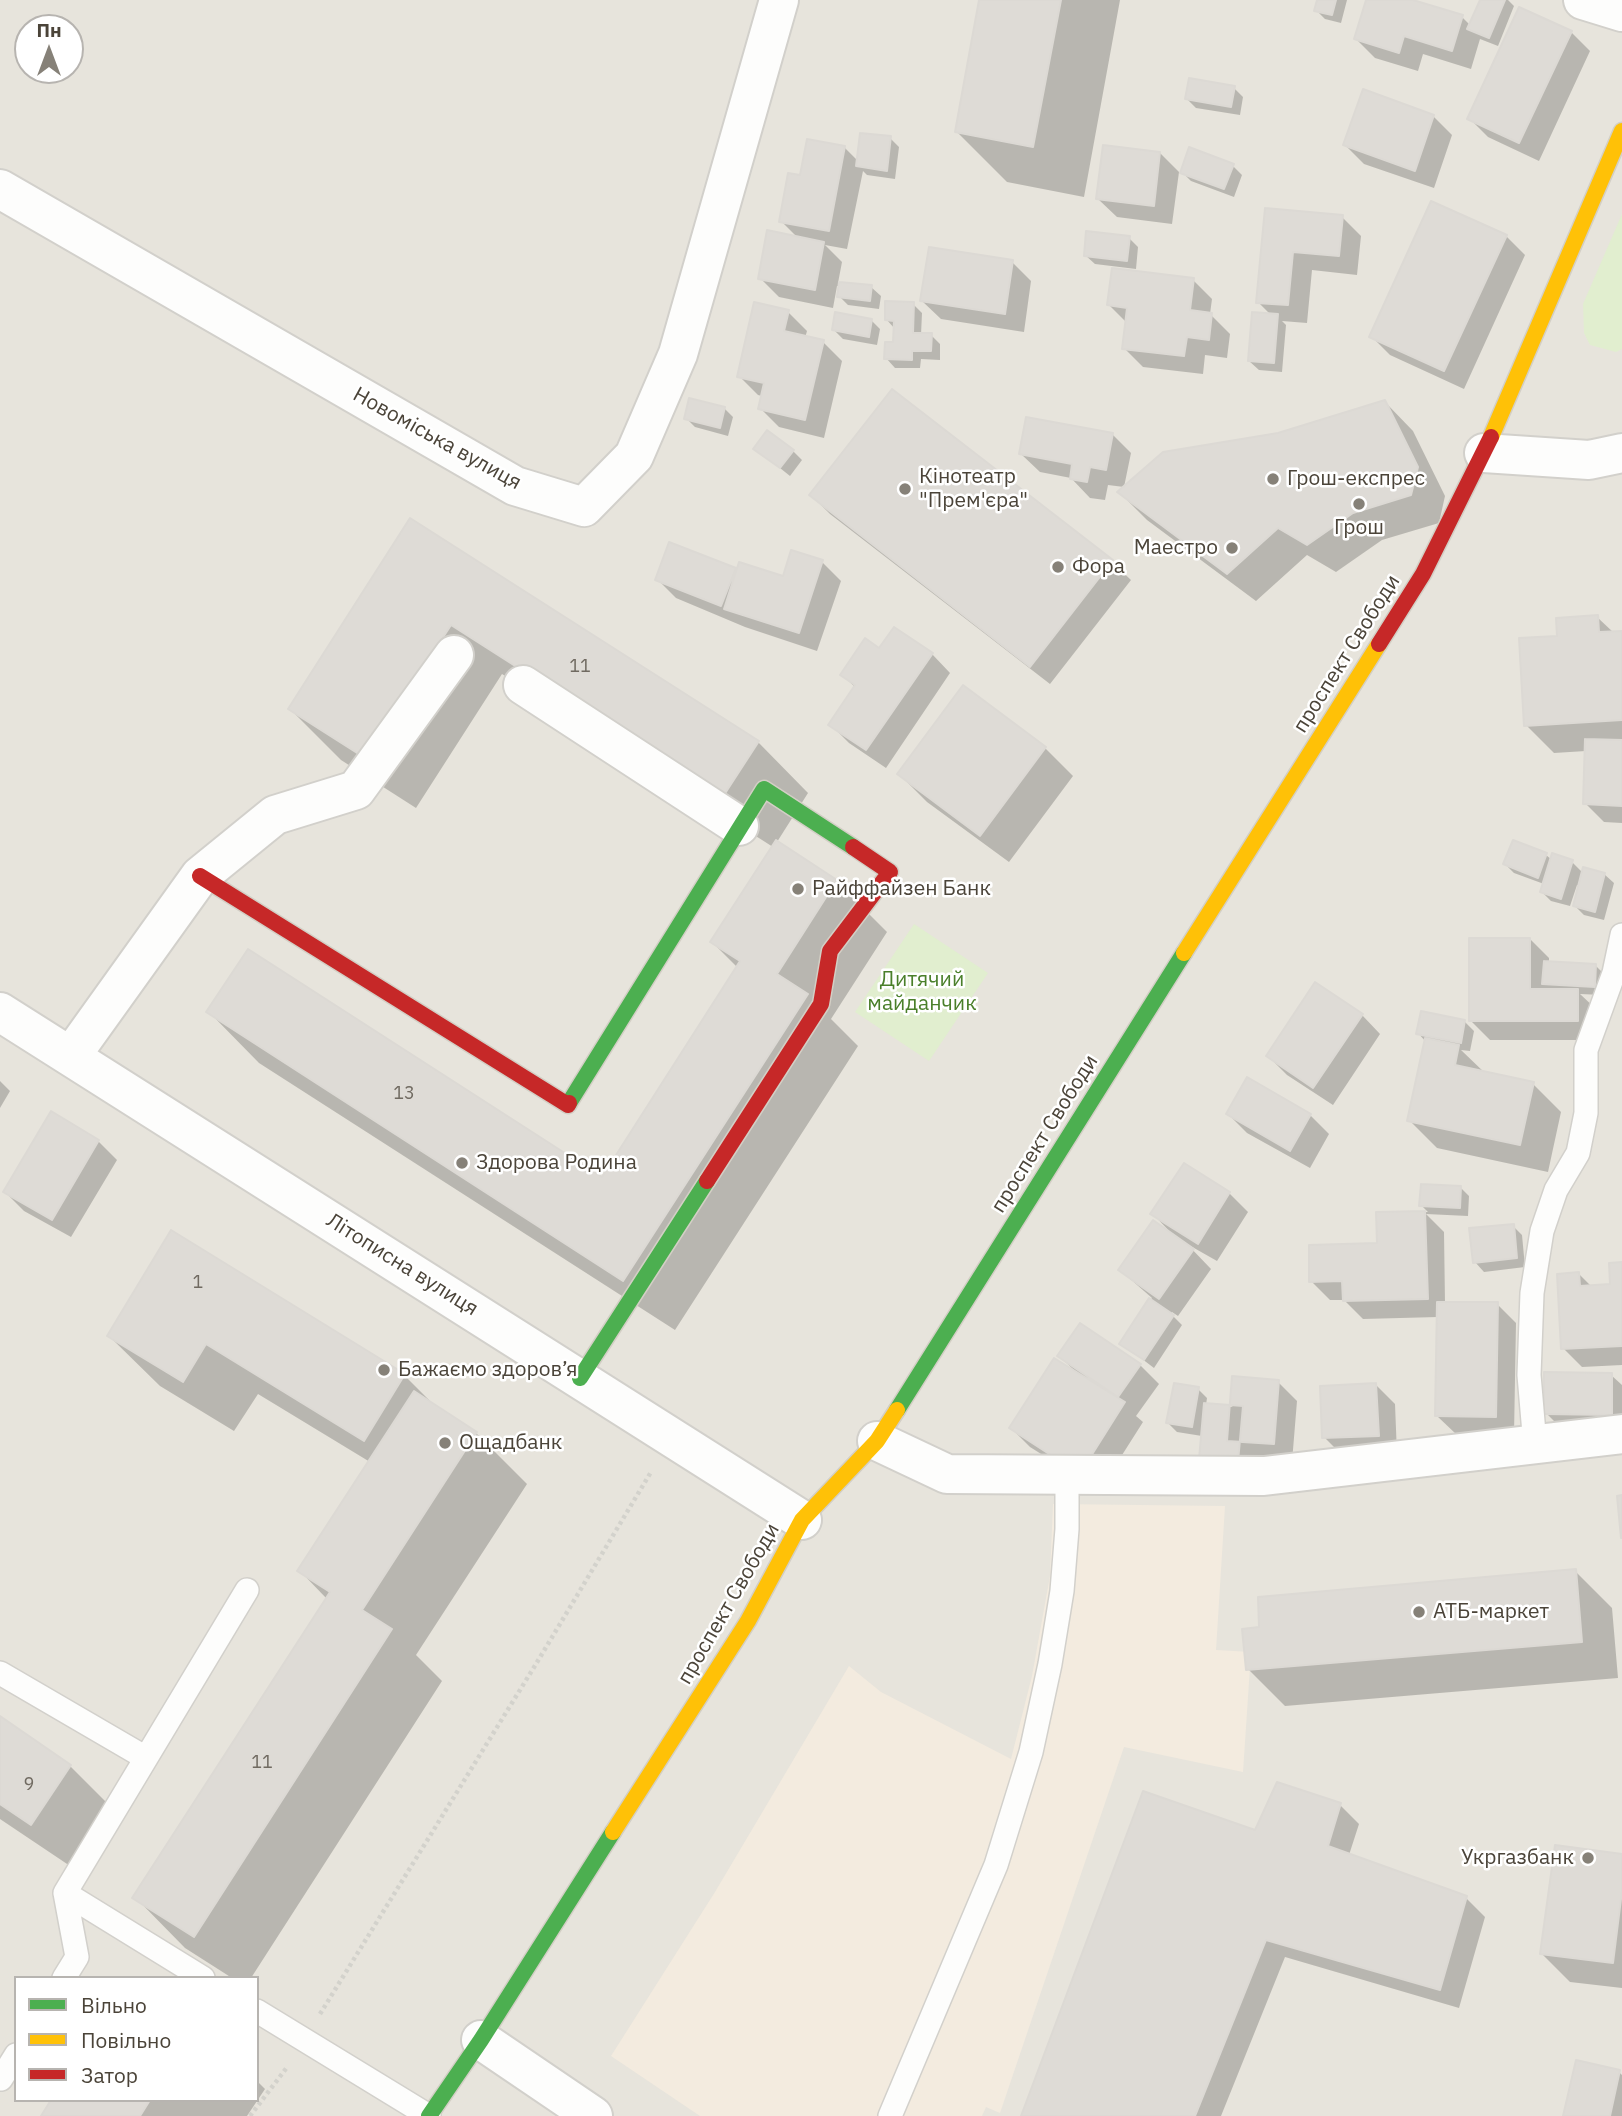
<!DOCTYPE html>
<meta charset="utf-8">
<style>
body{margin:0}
#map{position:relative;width:1622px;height:2116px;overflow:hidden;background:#f4f2ee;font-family:"IBM Plex Sans",sans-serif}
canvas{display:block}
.legend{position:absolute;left:14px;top:1976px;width:245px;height:126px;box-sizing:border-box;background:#fff;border:2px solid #b7b4b0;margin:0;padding:9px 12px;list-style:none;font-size:21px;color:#4b4439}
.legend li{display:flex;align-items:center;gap:14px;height:35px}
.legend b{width:35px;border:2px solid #b7b4b0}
.north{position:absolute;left:14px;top:14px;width:70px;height:70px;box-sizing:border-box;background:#fff;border:2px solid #b7b4b0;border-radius:50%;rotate:0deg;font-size:19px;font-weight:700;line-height:28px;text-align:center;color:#4b4439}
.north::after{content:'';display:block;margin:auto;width:24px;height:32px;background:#868178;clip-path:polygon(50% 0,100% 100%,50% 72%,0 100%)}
</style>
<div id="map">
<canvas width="1622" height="2116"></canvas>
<ul class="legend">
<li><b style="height:9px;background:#4caf50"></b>Вільно</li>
<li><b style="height:9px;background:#ffc107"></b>Повільно</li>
<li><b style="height:9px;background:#c62828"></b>Затор</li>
</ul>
<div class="north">Пн</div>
</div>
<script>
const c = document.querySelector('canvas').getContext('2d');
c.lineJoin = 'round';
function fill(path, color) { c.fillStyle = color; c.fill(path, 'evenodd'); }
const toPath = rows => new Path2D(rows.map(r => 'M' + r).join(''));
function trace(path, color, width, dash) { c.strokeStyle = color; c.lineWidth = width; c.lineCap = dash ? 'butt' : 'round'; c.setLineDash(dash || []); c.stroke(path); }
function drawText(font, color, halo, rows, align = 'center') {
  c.font = font + ' "IBM Plex Sans",sans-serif'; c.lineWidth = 5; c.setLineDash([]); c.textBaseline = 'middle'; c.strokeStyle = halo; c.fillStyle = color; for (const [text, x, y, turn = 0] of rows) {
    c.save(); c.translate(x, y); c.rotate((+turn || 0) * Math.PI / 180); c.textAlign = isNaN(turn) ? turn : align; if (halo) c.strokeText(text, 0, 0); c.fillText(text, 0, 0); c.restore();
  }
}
const residential = toPath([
 [0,0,1622,0,1622,2116,0,2116],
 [28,28,70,28,70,70,28,70],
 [16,1978,257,1978,257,2100,16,2100]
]);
const commercial = toPath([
 [1053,1504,1225,1506,1216,1650,1251,1652,1243,1772,1124,1747,1000,2113,986,2107,982,2116,700,2116,611,2056,715,1892,849,1666,881,1692,1011,1759,1032,1676,1050,1576]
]);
const green = toPath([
 [1622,214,1622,349,1616,352,1590,345,1584,333,1583,304],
 [914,924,988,973,929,1061,855,1012]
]);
const shadow = toPath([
 [981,0,1120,0,1084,197,1007,182,956,131],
 [1319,0,1347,0,1341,23,1325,19,1316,10],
 [1368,0,1407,0,1462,17,1471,26,1482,0,1508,0,1514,6,1498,46,1480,39,1471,69,1423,54,1418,71,1375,58,1356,39],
 [1571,32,1590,51,1539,161,1488,137,1469,118],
 [1234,88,1243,97,1240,115,1196,108,1187,99],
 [1433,116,1452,135,1434,188,1364,164,1345,145],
 [890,138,899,147,895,179,867,175,863,171,847,249,825,245,842,262,838,283,871,287,881,296,879,309,848,305,839,296,840,286,837,286,833,308,779,297,760,278,798,238,781,221,801,177,845,148,858,161],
 [1160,153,1179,172,1172,224,1117,217,1098,199],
 [1233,166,1242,175,1234,197,1191,181,1182,172],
 [1267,210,1342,217,1361,236,1357,275,1312,270,1307,323,1282,321,1286,325,1282,372,1259,370,1249,361,1272,316,1258,302],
 [1506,236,1525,255,1464,389,1390,355,1371,336],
 [1129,238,1138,247,1136,269,1095,264,1085,255],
 [1012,262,1031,281,1024,332,941,319,922,301],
 [1193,280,1212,299,1210,314,1230,334,1227,358,1205,355,1203,374,1143,367,1124,348,1127,323,1109,305],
 [913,304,922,313,921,335,931,335,940,344,940,360,921,359,920,368,895,368,886,358,895,343,895,329,886,319],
 [788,312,807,331,805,338,823,342,842,361,824,438,779,427,760,408,762,396,758,395,739,376],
 [871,320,880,329,877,345,843,339,834,330],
 [893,392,1112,562,1131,580,1050,684,830,514,811,495],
 [1385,402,1413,431,1445,496,1439,523,1382,540,1336,572,1307,555,1256,601,1147,520,1119,492],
 [724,408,733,417,728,436,695,427,686,418],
 [1112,434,1131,453,1124,487,1108,485,1105,500,1090,498,1071,478,1040,472,1021,454],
 [755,448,793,451,802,460,790,476],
 [411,521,758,742,808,793,777,842,836,881,887,932,831,1019,858,1046,675,1330,259,1063,209,1012,602,1179,738,968,712,942,773,847,502,674,416,808,341,760,290,709],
 [670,544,738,571,784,578,822,562,841,581,817,651,745,627,676,598,657,579],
 [1597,617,1614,633,1622,632,1622,823,1604,822,1585,803,1586,751,1554,753,1526,725,1559,637],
 [879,651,932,654,950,673,886,768,849,743,830,724,855,687,842,675],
 [964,688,1045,748,1073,776,1009,862,927,802,899,774],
 [1546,855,1552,860,1572,862,1583,873,1604,874,1614,883,1604,920,1584,915,1575,906,1580,886,1577,885,1570,906,1551,901,1542,892,1544,884,1514,873,1505,864],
 [1530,939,1549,958,1549,963,1596,966,1605,975,1603,995,1580,994,1596,1009,1596,1040,1490,1040,1471,1021],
 [1362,1015,1380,1034,1333,1105,1287,1075,1268,1056],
 [1465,1022,1474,1031,1470,1051,1461,1050,1486,1074,1533,1084,1561,1112,1548,1172,1437,1148,1409,1120,1426,1042,1418,1033],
 [0,1081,10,1091,0,1108],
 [1228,1114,1310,1115,1329,1134,1310,1168,1247,1133],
 [98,1141,117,1160,71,1237,24,1211,5,1192],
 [1184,1165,1229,1193,1248,1212,1217,1261,1187,1244,1211,1269,1178,1316,1172,1312,1171,1314,1182,1325,1154,1368,1121,1343,1152,1298,1120,1270,1171,1233,1153,1214],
 [1460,1187,1469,1196,1468,1216,1426,1214,1444,1232,1445,1303,1497,1304,1516,1323,1514,1435,1456,1434,1437,1416,1438,1317,1363,1319,1344,1300,1330,1300,1311,1281,1379,1245,1378,1214,1428,1212,1421,1205],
 [1513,1226,1522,1235,1525,1267,1484,1272,1475,1262],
 [172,1233,404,1375,437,1408,476,1433,527,1484,416,1655,442,1681,251,1978,232,1978,185,1948,135,1897,327,1599,300,1571,370,1462,258,1394,234,1431,160,1386,109,1336],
 [1622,1264,1622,1365,1582,1367,1563,1348,1579,1274,1592,1287,1612,1286],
 [1059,1356,1140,1365,1159,1384,1136,1416,1143,1422,1110,1474,1081,1479,1030,1447,1011,1428,1074,1370],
 [1611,1375,1622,1385,1622,1433,1565,1432,1546,1413],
 [1278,1382,1297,1401,1292,1462,1256,1480,1202,1436,1177,1432,1168,1423,1198,1389,1207,1398,1206,1405,1231,1407],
 [1376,1385,1395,1404,1397,1454,1343,1456,1324,1437],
 [1575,1571,1612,1608,1618,1678,1285,1706,1248,1669],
 [0,1719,70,1766,121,1817,82,1874,0,1819],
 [1340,1805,1359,1824,1349,1855,1466,1898,1485,1917,1459,2008,1285,1957,1221,2116,1023,2116,1256,1832],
 [1622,1855,1622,1988,1570,1982,1542,1954],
 [1619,2072,1622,2075,1622,2116,1565,2116],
 [257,2081,265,2089,247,2116,43,2116,53,2100,257,2100]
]);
const building = toPath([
 [979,0,1061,0,1033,147,955,132,979,0],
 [1317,0,1336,0,1332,15,1314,11,1317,0],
 [1366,0,1413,0,1463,15,1452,51,1404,36,1399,53,1354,39,1366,0],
 [1480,0,1505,0,1489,38,1467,29,1480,0],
 [1519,7,1572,31,1519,143,1467,119,1519,7],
 [1189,78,1235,86,1231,107,1185,99,1189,78],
 [1363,89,1434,115,1415,171,1343,145,1363,89],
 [860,133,891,136,887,171,856,166,860,133],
 [807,139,845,146,829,231,779,222,788,173,800,175,807,139],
 [1103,145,1160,152,1154,206,1096,199,1103,145],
 [1189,147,1234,164,1224,189,1180,173,1189,147],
 [1431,201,1507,235,1444,371,1369,337,1431,201],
 [1265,208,1343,215,1339,256,1293,252,1288,305,1256,303,1265,208],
 [767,230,824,242,815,290,758,279,767,230],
 [1086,231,1130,236,1127,261,1084,256,1086,231],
 [929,247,1013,260,1005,314,920,301,929,247],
 [1112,268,1194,278,1190,310,1212,313,1209,340,1187,337,1184,356,1122,349,1127,308,1107,305,1112,268],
 [839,282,872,285,870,301,837,297,839,282],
 [885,301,914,302,913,333,932,333,931,351,912,351,912,360,884,359,885,342,893,342,894,321,885,320,885,301],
 [754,302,789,310,784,331,824,340,805,420,758,409,764,383,737,377,754,302],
 [835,312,872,319,869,337,832,330,835,312],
 [1252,312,1278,314,1274,363,1248,361,1252,312],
 [892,389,1113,560,1030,667,809,495,892,389],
 [689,398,725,407,720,428,684,419,689,398],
 [1385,400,1418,467,1411,495,1353,513,1307,545,1278,528,1227,574,1117,492,1163,452,1278,433,1385,400],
 [1026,417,1113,433,1106,470,1090,467,1087,482,1070,479,1072,464,1019,454,1026,417],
 [767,430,794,450,780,468,753,449,767,430],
 [410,518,759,741,722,798,451,625,365,758,288,709,410,518],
 [669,542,736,568,721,606,655,580,669,542],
 [791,550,823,560,799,633,724,609,739,562,783,576,791,550],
 [1598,615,1599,632,1622,631,1622,720,1524,726,1519,638,1557,636,1556,618,1598,615],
 [894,627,933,653,866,750,828,725,855,685,840,675,865,638,879,648,894,627],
 [963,685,1046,747,980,836,897,774,963,685],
 [1585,739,1622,740,1622,806,1583,804,1585,739],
 [776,840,837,880,777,974,808,994,623,1281,206,1012,248,949,602,1177,740,961,710,942,776,840],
 [1513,840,1547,853,1538,878,1503,864,1513,840],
 [1552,853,1573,860,1561,899,1540,892,1552,853],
 [1583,867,1605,873,1595,912,1573,906,1583,867],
 [1469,938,1530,938,1530,989,1578,989,1578,1021,1469,1021,1469,938],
 [1544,961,1596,964,1595,987,1542,984,1544,961],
 [1315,982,1363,1014,1313,1088,1266,1056,1315,982],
 [1421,1011,1465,1020,1461,1043,1416,1034,1421,1011],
 [1425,1038,1459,1045,1455,1065,1534,1082,1520,1145,1407,1121,1425,1038],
 [1247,1077,1311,1114,1290,1151,1226,1114,1247,1077],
 [51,1111,99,1140,52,1220,3,1192,51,1111],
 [1184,1163,1230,1192,1198,1244,1150,1214,1184,1163],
 [1421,1184,1461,1186,1460,1208,1419,1206,1421,1184],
 [1425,1211,1428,1299,1343,1301,1342,1281,1309,1282,1309,1245,1377,1243,1376,1212,1425,1211],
 [1153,1220,1194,1249,1159,1299,1118,1270,1153,1220],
 [1514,1224,1517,1258,1473,1263,1469,1228,1514,1224],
 [171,1230,405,1374,364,1441,206,1344,183,1382,107,1336,171,1230],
 [1622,1262,1622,1346,1561,1349,1557,1274,1579,1272,1580,1286,1610,1284,1609,1263,1622,1262],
 [1149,1298,1174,1315,1144,1360,1119,1344,1149,1298],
 [1437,1302,1498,1302,1496,1417,1435,1416,1437,1302],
 [1080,1323,1141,1364,1118,1397,1057,1356,1080,1323],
 [1054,1358,1125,1402,1091,1456,1060,1461,1009,1428,1054,1358],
 [1544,1372,1612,1373,1612,1415,1544,1414,1544,1372],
 [1232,1376,1279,1380,1274,1444,1227,1441,1232,1376],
 [1174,1383,1199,1387,1192,1427,1166,1423,1174,1383],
 [1376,1383,1379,1436,1322,1438,1320,1386,1376,1383],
 [414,1391,477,1432,362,1610,392,1629,194,1937,132,1898,330,1592,297,1571,414,1391],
 [1204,1403,1243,1406,1238,1462,1199,1459,1204,1403],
 [1622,1495,1622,1538,1621,1538,1617,1496,1622,1495],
 [1576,1569,1582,1642,1246,1670,1242,1629,1259,1627,1258,1597,1576,1569],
 [0,1716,71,1765,31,1825,0,1804,0,1716],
 [1277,1782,1341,1803,1328,1846,1467,1896,1440,1990,1266,1940,1195,2116,1021,2116,1143,1791,1255,1830,1277,1782],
 [1555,1845,1622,1854,1622,1891,1613,1963,1540,1954,1555,1845],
 [1576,2060,1620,2070,1610,2116,1563,2116,1576,2060],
 [51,2100,150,2100,140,2116,41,2116,51,2100]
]);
const path = toPath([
 [320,2014,536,1664,651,1472],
 [250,2116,288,2066]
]);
const lane = toPath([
 [1535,1445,1529,1375,1532,1293,1542,1231,1556,1190,1578,1153,1586,1113,1586,1050,1614,973,1622,935],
 [0,1673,146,1758],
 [65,1893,203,1978],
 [64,1978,77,1957,65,1893,247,1590],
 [257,2011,429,2116],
 [1,2079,16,2055],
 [890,2116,996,1865,1031,1752,1050,1664,1062,1591,1067,1529,1067,1474]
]);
const street = toPath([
 [1583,0,1622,12],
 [0,189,515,486,584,507,634,456,678,354,779,0],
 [1484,453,1589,460,1622,453],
 [523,685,739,826],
 [0,1012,802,1520],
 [71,1056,200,876,275,815,356,790,454,655],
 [877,1441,947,1474,1264,1476,1622,1434],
 [481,2040,593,2116]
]);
const fast = toPath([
 [569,1103,764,789,853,847],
 [580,1378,707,1181],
 [897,1410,1184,953],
 [429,2116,481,2040,613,1832]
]);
const slow = toPath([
 [1491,437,1622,131],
 [1184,953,1379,644],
 [613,1832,748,1621,802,1520,877,1441,897,1410]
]);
const jam = toPath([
 [1379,644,1423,574,1491,437],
 [200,876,568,1105,569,1103],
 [707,1181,821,1004,830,951,890,872,853,847]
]);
const markers = [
 [1273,479,7,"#868178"],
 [905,489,7,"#868178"],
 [1359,504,7,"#868178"],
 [1232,548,7,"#868178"],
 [1058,567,7,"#868178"],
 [798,889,7,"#868178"],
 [462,1163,7,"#868178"],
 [384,1370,7,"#868178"],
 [445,1443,7,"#868178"],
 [1419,1612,7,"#868178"],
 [1588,1858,7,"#868178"]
];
const numberNames = [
 ["11",580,667],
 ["13",404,1094],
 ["1",198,1283],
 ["11",262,1763],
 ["9",29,1785]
];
const streetNames = [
 ["Новоміська вулиця",437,439,29],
 ["проспект Свободи",1347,654,-58],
 ["проспект Свободи",1045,1134,-58],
 ["Літописна вулиця",402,1265,32],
 ["проспект Свободи",729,1604,-60]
];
const poiNames = [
 ["Кінотеатр",919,477],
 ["\"Прем'єра\"",919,501],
 ["Грош-експрес",1287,479],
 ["Грош",1359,528,"center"],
 ["Маестро",1218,548,"right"],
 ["Фора",1072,567],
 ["Райффайзен Банк",812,889],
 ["Здорова Родина",476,1163],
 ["Бажаємо здоров’я",398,1370],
 ["Ощадбанк",459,1443],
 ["АТБ-маркет",1433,1612],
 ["Укргазбанк",1574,1858,"right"]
];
const parkNames = [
 ["Дитячий",922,980],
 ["майданчик",922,1004]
];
fill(residential, '#e7e4dc');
fill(commercial, '#f3ebdf');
fill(green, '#e1eecf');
fill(shadow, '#0003');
fill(building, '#dedbd6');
trace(building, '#dcd9d4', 2);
trace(lane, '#d2d0cb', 26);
trace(street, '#d2d0cb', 42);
trace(fast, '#d3cfc5', 19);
trace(slow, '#d3cfc5', 19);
trace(jam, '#d3cfc5', 19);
trace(path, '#d3d2cc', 4.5, [3.5, 3.5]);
trace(lane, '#fdfdfc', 23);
trace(street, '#fdfdfc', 38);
trace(fast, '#4caf50', 16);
trace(slow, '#ffc107', 16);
trace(jam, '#c62828', 16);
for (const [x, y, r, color] of markers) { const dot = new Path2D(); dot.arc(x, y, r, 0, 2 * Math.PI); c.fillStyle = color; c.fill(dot); trace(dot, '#fff', 2.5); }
drawText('18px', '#706a61', null, numberNames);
drawText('21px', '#4b4439', '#fff', streetNames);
drawText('21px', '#4b4439', '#fff', poiNames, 'left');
drawText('21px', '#4a7f2a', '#fff', parkNames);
</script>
